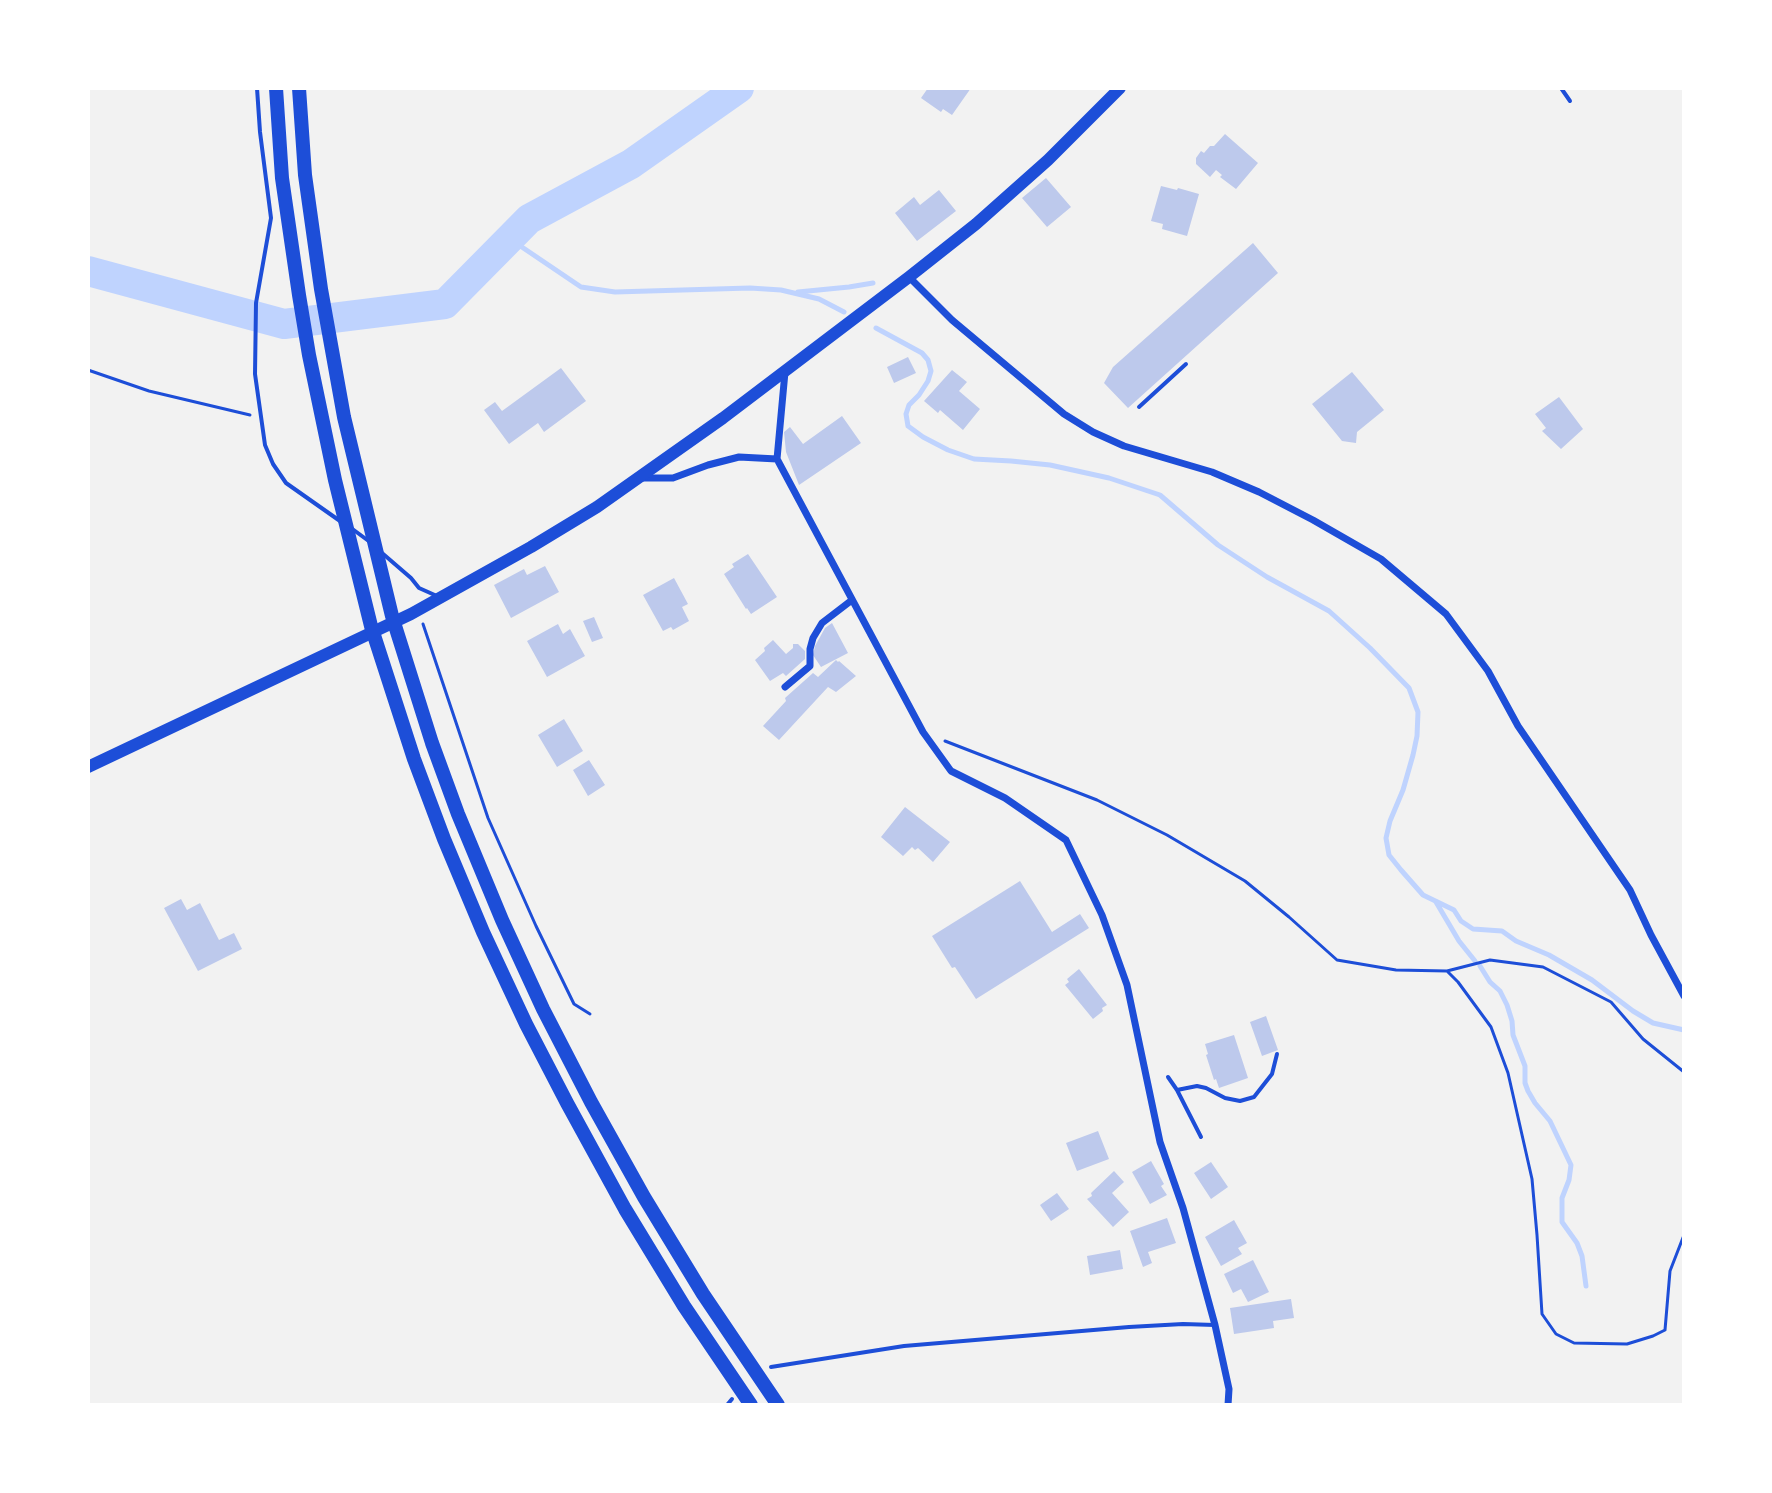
<!DOCTYPE html>
<style>
body{margin:0}
#map{position:relative;width:1772px;height:1493px;overflow:hidden;background:#f2f2f2;font-family:"PT Sans Narrow",sans-serif}
canvas{display:block}
.frame{position:absolute;inset:0;border:90px solid #fff;pointer-events:none}
</style>
<div id="map">
<canvas width="1772" height="1493"></canvas>
<div class="frame"></div>
</div>
<script>
const c = document.querySelector('canvas').getContext('2d');
c.lineJoin = 'round';
const toPath = rows => new Path2D(rows.map(r => 'M' + r).join(''));
function trace(path, color, width, dash) { c.strokeStyle = color; c.lineWidth = width; c.lineCap = dash ? 'butt' : 'round'; c.setLineDash(dash || []); c.stroke(path); }
function fill(path, color) { c.fillStyle = color; c.fill(path, 'evenodd'); }
const stream = toPath([
 [510,239,581,287,615,292,750,288,781,290,819,299,844,312],
 [798,292,849,287,873,283],
 [876,328,922,353,928,360,931,371,928,381,919,395,909,405,906,414,908,426,923,437,948,450,974,459,1011,461,1050,465,1109,478,1160,495,1218,545,1267,577,1329,611,1370,648,1409,688,1418,712,1417,736,1413,755,1403,790,1390,821,1386,838,1389,855,1401,870,1423,895,1454,910,1461,921,1473,929,1502,931,1516,941,1549,955,1592,980,1633,1011,1653,1023,1684,1030],
 [1436,902,1459,941,1475,961],
 [1480,966,1490,982,1500,991,1507,1005,1512,1021,1513,1035,1525,1066,1525,1083,1528,1091,1535,1103,1550,1121,1571,1165,1569,1180,1562,1198,1562,1222,1577,1243,1582,1256,1586,1286]
]);
const river = toPath([
 [88,271,284,324,445,304,529,219,631,164,739,88]
]);
const building = toPath([
 [928,88,971,88,952,115,943,109,941,112,921,98],
 [1225,134,1258,163,1236,189,1220,177,1222,175,1216,170,1210,177,1196,164,1196,158,1201,151,1204,153,1210,146,1214,146],
 [1046,178,1071,207,1047,227,1022,198],
 [1161,186,1177,190,1178,188,1199,194,1187,236,1162,229,1163,224,1151,221],
 [939,190,956,211,917,241,895,213,914,197,920,205],
 [1253,243,1278,273,1128,408,1104,383,1113,367],
 [908,357,916,373,894,383,887,367],
 [561,368,586,401,544,432,538,423,509,444,484,410,495,402,502,411],
 [952,370,967,382,959,391,980,409,963,430,940,410,938,413,924,401],
 [1352,372,1384,410,1357,432,1356,443,1342,441,1312,404],
 [1559,397,1583,429,1561,449,1542,431,1546,428,1535,414],
 [842,416,861,443,799,485,786,452,784,432,790,427,803,444],
 [748,554,777,597,751,614,747,608,746,609,724,574,734,567,732,564],
 [545,566,559,592,511,618,494,585,524,569,527,575],
 [674,578,688,604,682,607,689,621,673,630,671,627,663,631,643,595],
 [594,617,603,638,592,642,583,621],
 [832,623,848,653,821,667,813,655,815,646,825,628],
 [558,624,563,634,570,629,585,656,547,677,527,641],
 [773,640,786,654,793,648,793,644,798,644,805,651,805,659,786,676,783,673,770,681,755,660,765,651,764,648],
 [836,660,838,662,839,661,856,676,836,692,828,687,779,740,763,726,786,701,785,698,813,673,818,677],
 [564,719,583,751,557,767,538,735],
 [589,760,605,785,588,796,573,770],
 [905,807,950,842,933,862,918,848,915,850,912,847,903,856,881,837],
 [1020,881,1052,932,1080,914,1089,928,976,999,955,967,952,968,932,936],
 [181,899,187,910,200,903,219,940,234,933,242,949,198,971,164,908],
 [1079,969,1107,1005,1102,1008,1103,1011,1093,1019,1065,985,1069,982,1067,979],
 [1266,1016,1278,1050,1262,1056,1250,1022],
 [1234,1035,1248,1078,1219,1088,1216,1079,1214,1080,1206,1055,1208,1054,1205,1044],
 [1098,1131,1109,1159,1077,1171,1066,1143],
 [1151,1161,1164,1184,1161,1186,1167,1195,1150,1204,1132,1172],
 [1211,1162,1228,1187,1211,1199,1194,1173],
 [1114,1171,1124,1182,1112,1193,1129,1212,1113,1227,1087,1199,1092,1196,1091,1193],
 [1057,1193,1069,1209,1051,1221,1040,1205],
 [1167,1218,1176,1243,1148,1252,1152,1263,1143,1267,1130,1231],
 [1234,1220,1247,1243,1238,1248,1242,1254,1221,1266,1205,1237],
 [1120,1250,1123,1269,1090,1275,1087,1256],
 [1253,1260,1269,1292,1248,1302,1241,1289,1233,1293,1224,1274],
 [1291,1299,1294,1318,1273,1321,1274,1328,1234,1334,1230,1308]
]);
const path = toPath([
 [88,370,149,391,250,415],
 [423,624,488,818,536,926,574,1004,590,1014],
 [945,741,1097,800,1167,835,1245,881,1289,917,1337,960,1396,970,1447,971,1490,960,1543,967,1611,1002,1643,1039,1684,1072],
 [1447,971,1458,982,1491,1027,1508,1073,1532,1179,1537,1235,1542,1314,1556,1334,1574,1343,1627,1344,1653,1336,1665,1330,1670,1271,1684,1235]
]);
const service = toPath([
 [257,88,260,132,271,218,256,303,255,374,265,445,273,464,286,483,340,521],
 [1561,88,1570,101],
 [1139,407,1186,364],
 [351,528,370,542],
 [382,553,411,578,419,588,437,596],
 [1168,1077,1177,1090,1201,1137],
 [1177,1090,1197,1086,1206,1088,1225,1098,1240,1101,1254,1097,1272,1074,1277,1054],
 [771,1367,904,1346,1129,1327,1183,1324,1215,1325],
 [727,1405,732,1399]
]);
const minor = toPath([
 [909,277,952,320,1064,414,1093,432,1124,446,1212,472,1259,492,1313,520,1381,559,1446,614,1488,671,1518,726,1630,890,1651,935,1684,996],
 [785,372,777,459,923,732,951,771,1005,798,1066,840,1102,915,1127,985,1160,1142,1183,1208,1215,1325,1229,1389,1228,1405],
 [643,478,673,478,708,465,739,457,777,459],
 [785,687,810,666,810,649,813,638,822,623,852,600]
]);
const primary = toPath([
 [88,767,411,614,531,547,597,507,723,418,909,277,976,224,1048,160,1120,88]
]);
const motorway = toPath([
 [276,88,282,178,299,295,309,355,335,480,371,626,414,759,444,839,483,932,526,1024,567,1103,625,1209,684,1306,751,1405],
 [299,88,305,175,321,289,344,417,392,616,432,743,458,814,502,920,543,1009,591,1102,644,1197,703,1294,778,1405]
]);
trace(stream, '#bfd3fe', 5);
trace(river, '#bfd3fe', 30);
fill(building, '#bdc9ec');
trace(path, '#1d4ed8', 3);
trace(service, '#1d4ed8', 4);
trace(minor, '#1d4ed8', 7);
trace(primary, '#1d4ed8', 12);
trace(motorway, '#1d4ed8', 14);
</script>
